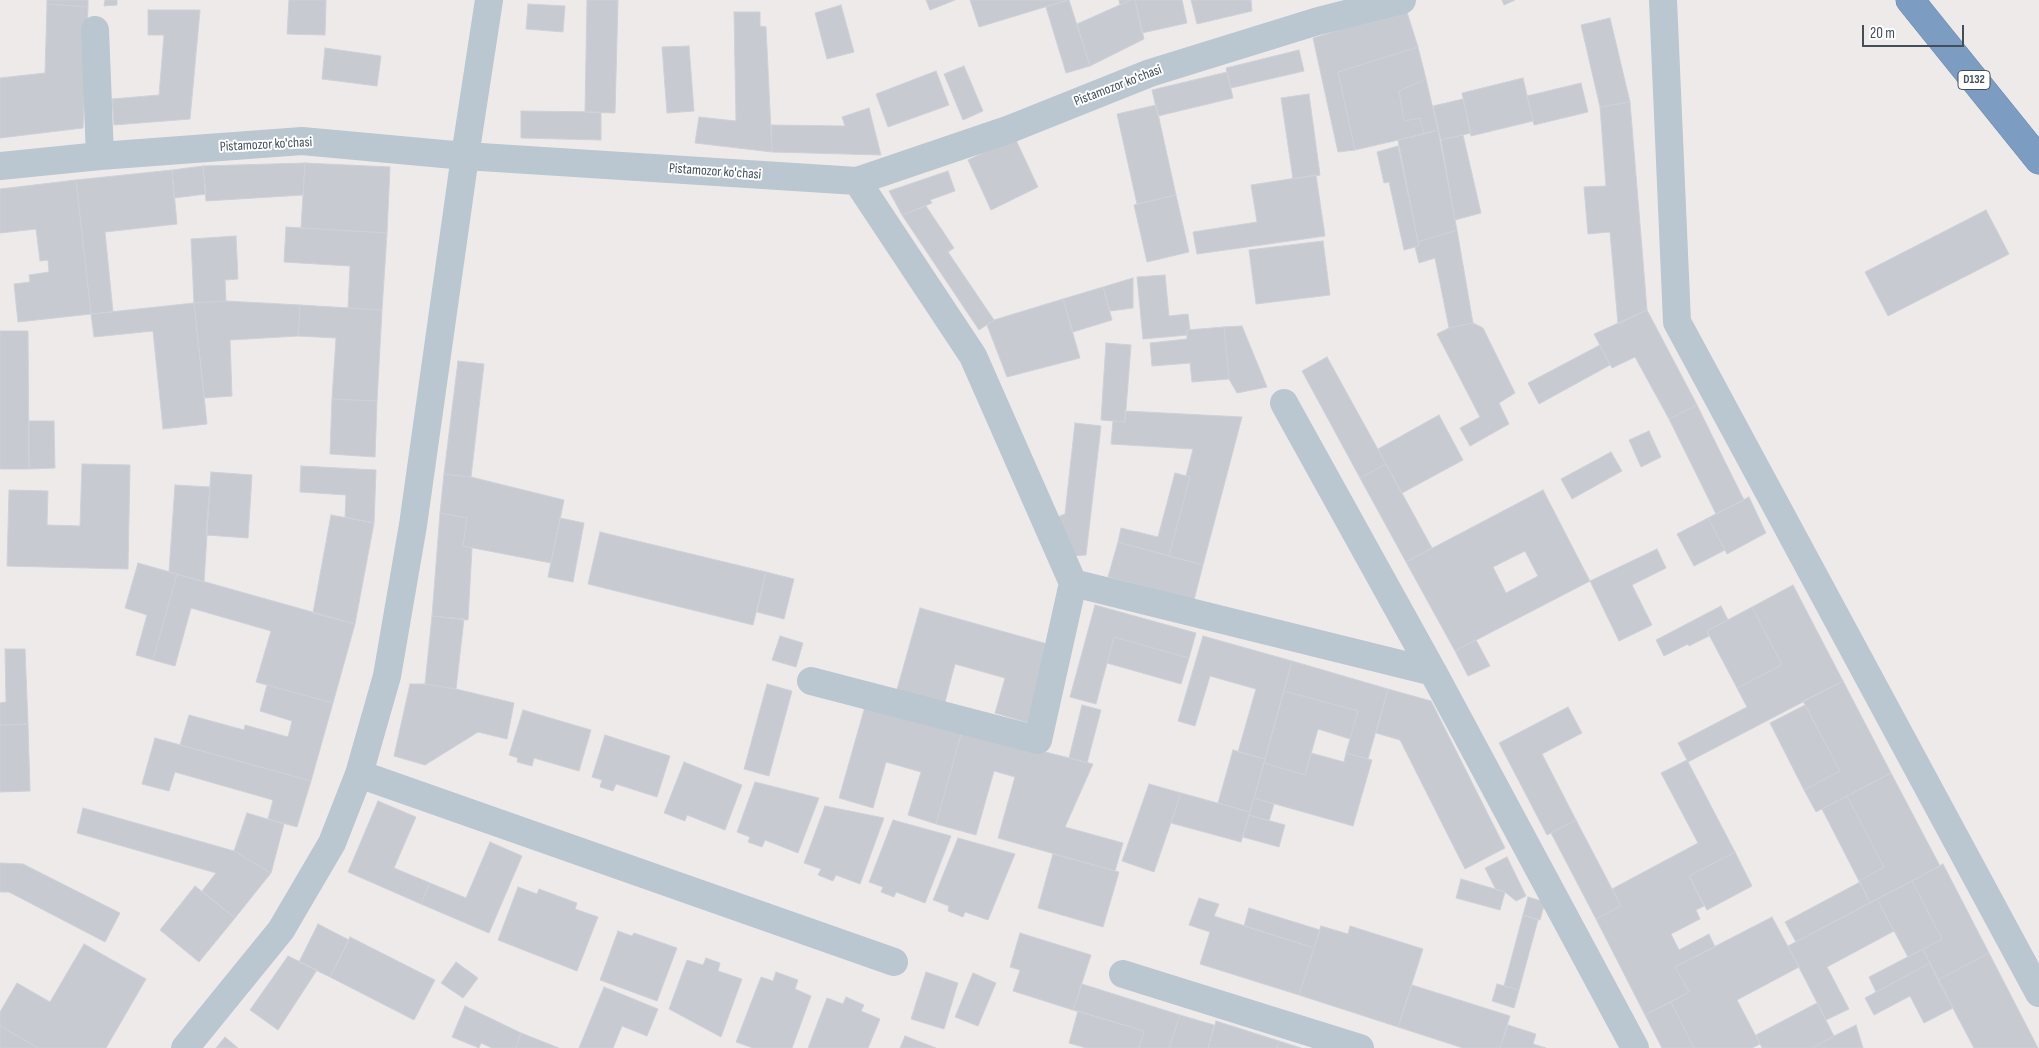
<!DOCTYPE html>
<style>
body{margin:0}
#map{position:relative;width:2039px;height:1048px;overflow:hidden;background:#eeeaea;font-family:"Sofia Sans Condensed",sans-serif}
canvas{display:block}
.scale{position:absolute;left:1862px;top:25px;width:102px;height:22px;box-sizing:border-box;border:2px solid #424f5a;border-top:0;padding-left:6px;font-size:15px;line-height:18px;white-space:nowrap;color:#424f5a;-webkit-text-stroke:4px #fff;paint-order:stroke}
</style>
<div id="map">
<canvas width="2039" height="1048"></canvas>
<div class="scale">20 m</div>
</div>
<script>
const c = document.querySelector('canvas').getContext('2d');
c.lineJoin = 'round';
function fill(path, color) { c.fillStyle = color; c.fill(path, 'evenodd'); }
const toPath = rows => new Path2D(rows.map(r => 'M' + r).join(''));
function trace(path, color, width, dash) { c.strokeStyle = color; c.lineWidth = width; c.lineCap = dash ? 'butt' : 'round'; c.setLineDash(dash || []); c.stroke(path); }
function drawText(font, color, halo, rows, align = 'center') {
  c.font = font + ' "Sofia Sans Condensed",sans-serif'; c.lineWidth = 4; c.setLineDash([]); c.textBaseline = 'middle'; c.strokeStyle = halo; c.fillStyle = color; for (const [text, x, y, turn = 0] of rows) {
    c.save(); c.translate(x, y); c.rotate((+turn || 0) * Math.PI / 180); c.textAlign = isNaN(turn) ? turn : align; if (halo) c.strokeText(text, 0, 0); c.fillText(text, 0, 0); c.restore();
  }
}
const building = toPath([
 [47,0,88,0,88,7,47,4,47,0],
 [105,0,117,0,117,5,104,6,105,0],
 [289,0,326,0,325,35,287,34,289,0],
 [587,0,618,0,615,113,585,112,587,0],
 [926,0,955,0,930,10,926,0],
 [970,0,1068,0,979,27,970,0],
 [1069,0,1090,66,1066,73,1046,7,1069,0],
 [1119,0,1131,0,1120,5,1119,0],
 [1131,0,1135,0,1144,39,1090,66,1077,24,1131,0],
 [1135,0,1182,0,1187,23,1142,33,1135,0],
 [1191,0,1251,0,1252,11,1197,24,1191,0],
 [1502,0,1515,0,1504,5,1502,0],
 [47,4,88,7,83,128,0,138,0,78,45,73,47,4],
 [528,4,565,6,563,32,526,29,528,4],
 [841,5,854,52,827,59,815,13,841,5],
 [1406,9,1418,47,1338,72,1355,150,1338,152,1313,38,1406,9],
 [148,10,200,10,190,119,114,125,112,99,159,95,164,35,148,35,148,10],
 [734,12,760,12,760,26,766,27,772,152,695,143,699,117,736,121,734,12],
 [1610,18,1630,102,1600,107,1581,25,1610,18],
 [689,46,694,111,667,113,662,47,689,46],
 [1418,47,1426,79,1399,91,1404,121,1420,118,1424,134,1355,150,1338,72,1418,47],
 [325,48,381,56,377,86,322,79,325,48],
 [1299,50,1304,71,1231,88,1226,68,1299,50],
 [964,66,983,111,963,120,944,74,964,66],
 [936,71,949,105,888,127,876,94,936,71],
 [1227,72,1233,98,1158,116,1152,90,1227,72],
 [1523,78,1533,121,1471,136,1462,93,1523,78],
 [1426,79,1438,130,1424,134,1420,118,1404,121,1399,91,1426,79],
 [1581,83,1588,112,1534,125,1527,96,1581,83],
 [1309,94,1320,175,1293,179,1281,98,1309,94],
 [1463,99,1471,133,1441,140,1433,106,1463,99],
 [1630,102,1647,310,1618,324,1610,232,1588,234,1584,187,1606,186,1600,107,1630,102],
 [1156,105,1176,195,1137,204,1117,114,1156,105],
 [869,108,881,155,772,152,771,125,845,126,842,117,869,108],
 [521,111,601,112,601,140,521,138,521,111],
 [1438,130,1457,230,1418,242,1398,140,1438,130],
 [1463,135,1481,213,1455,220,1441,140,1463,135],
 [1015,138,1038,187,991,210,968,160,1015,138],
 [1398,146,1419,246,1404,250,1389,182,1384,183,1377,152,1398,146],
 [305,163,303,195,206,201,203,166,305,163],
 [305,163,390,167,387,233,301,228,305,163],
 [203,166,206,194,174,198,172,170,203,166],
 [172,170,177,224,105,232,113,312,91,314,76,180,172,170],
 [948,171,955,191,930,200,932,203,902,215,889,191,948,171],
 [1316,175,1325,236,1197,254,1193,232,1257,222,1251,185,1316,175],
 [76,180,91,314,18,322,14,284,30,282,29,275,49,272,48,260,40,261,36,229,0,233,0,189,76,180],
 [1176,195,1189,252,1147,262,1134,205,1176,195],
 [926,206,954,248,948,252,994,320,979,330,902,215,926,206],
 [1986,210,2009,254,1888,316,1865,272,1986,210],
 [286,227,387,233,382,310,348,308,350,266,284,262,286,227],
 [1457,230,1473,323,1449,328,1435,258,1419,263,1415,247,1419,246,1418,242,1457,230],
 [236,236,238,279,225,280,226,301,194,303,191,239,236,236],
 [1323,241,1330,295,1256,304,1249,250,1323,241],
 [1165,275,1169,316,1188,314,1190,330,1187,330,1187,335,1143,339,1137,277,1165,275],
 [1133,278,1133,308,1110,311,1103,287,1133,278],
 [1103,287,1112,320,1073,332,1063,299,1103,287],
 [1063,299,1080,358,1007,377,987,325,994,320,1063,299],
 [226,301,300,305,298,336,230,340,232,396,204,398,194,303,226,301],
 [194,303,207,424,163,429,153,331,94,337,91,314,194,303],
 [300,305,382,310,377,401,332,399,336,338,298,336,300,305],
 [1647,310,1697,405,1669,419,1635,357,1612,368,1594,334,1647,310],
 [1473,323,1483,328,1515,393,1499,403,1509,424,1470,446,1460,428,1480,417,1437,334,1449,328,1473,323],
 [1242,326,1267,387,1237,393,1229,379,1224,327,1242,326],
 [1224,327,1229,379,1192,382,1190,363,1152,366,1150,343,1187,339,1187,330,1224,327],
 [0,331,28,331,29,469,0,469,0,331],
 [1106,343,1131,345,1125,422,1101,420,1106,343],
 [1600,345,1610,365,1539,404,1528,383,1600,345],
 [1327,357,1386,464,1360,478,1302,371,1327,357],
 [458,361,484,364,471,477,444,474,458,361],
 [332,399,377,401,375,457,330,454,332,399],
 [1697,405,1744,500,1716,514,1669,419,1697,405],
 [1125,411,1242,417,1203,565,1169,556,1190,477,1186,476,1193,449,1111,444,1113,421,1125,422,1125,411],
 [1439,415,1463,460,1402,493,1378,449,1439,415],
 [29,421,54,421,55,468,29,469,29,421],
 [1075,423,1101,426,1086,555,1070,556,1055,518,1065,514,1075,423],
 [1649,431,1661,457,1641,467,1629,440,1649,431],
 [1611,452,1622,471,1572,499,1561,479,1611,452],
 [82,464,130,465,128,569,7,566,9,490,48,491,47,525,80,526,82,464],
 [1386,464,1432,548,1406,562,1360,478,1386,464],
 [301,466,376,470,374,523,345,517,346,495,300,492,301,466],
 [211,472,252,475,248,538,206,535,211,472],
 [1175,473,1190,477,1169,556,1118,542,1121,528,1158,537,1175,473],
 [444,474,471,477,564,500,551,563,463,546,467,518,440,513,444,474],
 [175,485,210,487,204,582,169,572,175,485],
 [1543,490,1590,581,1455,651,1406,562,1543,490],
 [1525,551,1538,576,1506,593,1493,567,1525,551],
 [1749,497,1766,533,1727,554,1708,518,1749,497],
 [440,513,467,518,463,546,472,548,468,620,432,616,440,513],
 [331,515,374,523,355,624,313,613,331,515],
 [560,518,584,523,573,582,548,577,560,518],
 [1708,518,1725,550,1694,566,1677,534,1708,518],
 [600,532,766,572,753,625,588,584,600,532],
 [1118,542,1203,565,1194,600,1108,577,1118,542],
 [1657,549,1666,568,1632,585,1652,625,1619,641,1590,581,1657,549],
 [138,563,177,574,153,660,136,655,147,615,125,608,138,563],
 [766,572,794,579,784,619,757,612,766,572],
 [177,574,355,624,333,703,256,682,271,631,191,608,175,666,153,660,177,574],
 [1793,585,1843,681,1688,762,1678,743,1747,707,1737,688,1782,665,1752,607,1793,585],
 [1095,605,1196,633,1189,658,1114,637,1096,704,1070,697,1095,605],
 [1721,606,1728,620,1707,631,1709,636,1689,646,1688,644,1664,656,1656,640,1721,606],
 [1752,607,1782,665,1737,688,1707,631,1752,607],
 [920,608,1051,645,1029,723,995,713,1005,678,955,664,944,706,896,693,920,608],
 [432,616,464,619,456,689,425,684,432,616],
 [780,636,803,643,796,667,772,660,780,636],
 [1203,636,1292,661,1265,759,1238,752,1256,689,1210,676,1195,726,1178,721,1203,636],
 [1114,637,1189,658,1181,684,1107,663,1114,637],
 [1476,640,1490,666,1468,676,1455,651,1476,640],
 [5,649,25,649,28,724,0,725,0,703,6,702,5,649],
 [1292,661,1388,689,1368,759,1346,753,1358,711,1284,691,1292,661],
 [1843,681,1891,773,1816,812,1804,790,1840,771,1803,701,1843,681],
 [410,684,425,684,456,689,514,703,507,739,478,732,425,765,394,756,410,684],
 [767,684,792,691,769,776,744,769,767,684],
 [267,685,333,703,311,781,180,745,189,715,244,730,245,725,288,737,292,721,260,711,267,685],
 [1388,689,1431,701,1505,848,1465,869,1400,740,1376,733,1388,689],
 [1284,691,1358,711,1350,739,1318,729,1305,775,1264,763,1284,691],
 [866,703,962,731,936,824,908,815,921,772,886,762,873,808,839,798,866,703],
 [1082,705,1101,710,1087,763,1069,758,1082,705],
 [1805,705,1840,771,1804,790,1770,723,1805,705],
 [1568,707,1582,733,1542,754,1576,820,1547,835,1499,743,1568,707],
 [523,710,591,730,579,771,534,758,532,766,517,762,518,758,509,755,523,710],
 [28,724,30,791,0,792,0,725,28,724],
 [962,731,1093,764,1065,827,1123,843,1115,871,998,838,1015,777,994,771,976,835,936,824,962,731],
 [605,735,670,756,657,797,616,784,613,791,600,787,602,780,592,777,605,735],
 [155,738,311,781,297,827,268,819,273,800,175,772,169,791,142,784,155,738],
 [1233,750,1265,759,1250,812,1218,803,1233,750],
 [1311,753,1344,762,1346,753,1372,760,1353,826,1254,798,1264,763,1305,775,1311,753],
 [1687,760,1735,852,1689,876,1704,906,1696,910,1700,919,1671,934,1679,950,1709,934,1715,947,1675,967,1689,992,1645,1015,1596,919,1621,906,1612,889,1698,843,1661,773,1687,760],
 [684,762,742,785,725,830,687,815,685,821,664,813,684,762],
 [1891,773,1940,866,1870,903,1859,881,1884,867,1847,796,1891,773],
 [755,782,819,798,798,853,765,840,762,847,748,842,750,837,737,832,755,782],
 [1149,784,1181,793,1154,872,1122,861,1149,784],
 [1181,793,1250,812,1241,842,1171,823,1181,793],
 [1847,796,1884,867,1859,881,1822,809,1847,796],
 [1254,798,1274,804,1269,821,1249,815,1254,798],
 [378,801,416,817,394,868,430,883,421,904,348,872,378,801],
 [825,806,884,818,860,884,836,875,833,881,818,875,821,869,804,863,825,806],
 [83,808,234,851,271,873,235,918,202,891,216,873,77,833,83,808],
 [247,813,284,824,271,873,234,851,247,813],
 [1249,815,1285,825,1279,847,1243,837,1249,815],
 [893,820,951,836,925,903,896,892,894,897,881,892,883,887,869,882,893,820],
 [1576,820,1621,906,1596,919,1551,833,1576,820],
 [958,838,1015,854,988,920,965,912,963,917,948,911,949,906,933,900,958,838],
 [490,842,522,856,489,933,421,904,430,883,466,898,490,842],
 [1735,852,1752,886,1707,910,1689,876,1735,852],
 [1053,854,1119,872,1103,927,1038,908,1053,854],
 [1507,857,1526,896,1516,901,1505,892,1496,890,1485,868,1507,857],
 [0,863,23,864,120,913,105,942,9,892,0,892,0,863],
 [1943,864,1989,953,1938,980,1923,949,1942,939,1912,881,1943,864],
 [1461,879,1505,892,1500,910,1456,898,1461,879],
 [1912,881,1942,939,1908,957,1877,899,1912,881],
 [1860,882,1870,903,1796,942,1785,922,1860,882],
 [195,886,235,918,199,962,160,930,195,886],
 [518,887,537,894,539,889,577,903,575,909,598,917,577,971,498,940,518,887],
 [1528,897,1545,902,1540,920,1523,915,1528,897],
 [1199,898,1219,904,1214,916,1314,948,1299,995,1200,964,1210,932,1189,925,1199,898],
 [1877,899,1894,931,1827,967,1849,1009,1826,1020,1788,946,1877,899],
 [1249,908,1320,930,1314,948,1244,926,1249,908],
 [1523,915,1538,920,1519,990,1504,986,1523,915],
 [1772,917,1799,967,1737,1000,1760,1044,1752,1048,1694,1048,1671,1002,1689,992,1675,967,1772,917],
 [318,924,349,940,330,977,299,962,318,924],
 [1321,926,1348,934,1350,926,1423,949,1398,1027,1299,995,1321,926],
 [618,931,632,936,634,933,677,948,657,1001,600,980,618,931],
 [1020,933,1091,955,1073,1010,1013,991,1020,970,1010,967,1020,933],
 [350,937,435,980,414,1020,330,977,350,937],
 [84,944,146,979,106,1048,38,1048,0,1026,0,1012,17,983,50,1002,84,944],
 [1923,949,1930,963,1876,992,1869,977,1923,949],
 [1989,953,2038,1048,1974,1048,1938,980,1989,953],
 [288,956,317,970,278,1030,250,1010,288,956],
 [706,958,720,963,718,971,742,979,721,1037,669,1009,687,960,703,965,706,958],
 [456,962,478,978,463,998,441,983,456,962],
 [1930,963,1953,1008,1924,1023,1910,996,1874,1015,1865,998,1930,963],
 [776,972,798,980,795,989,811,996,792,1048,753,1048,736,1042,761,977,773,981,776,972],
 [926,972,958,983,944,1029,911,1019,926,972],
 [973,973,996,983,978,1026,955,1017,973,973],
 [1082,984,1180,1015,1169,1048,1139,1048,1144,1031,1073,1010,1082,984],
 [1497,984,1519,990,1514,1008,1492,1001,1497,984],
 [1412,985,1510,1016,1500,1048,1463,1048,1398,1027,1412,985],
 [604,987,658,1009,647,1036,622,1026,613,1048,579,1048,604,987],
 [846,997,864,1005,861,1011,880,1019,868,1048,808,1048,827,998,843,1004,846,997],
 [1671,1002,1694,1048,1662,1048,1645,1015,1671,1002],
 [1817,1003,1834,1036,1812,1048,1762,1048,1756,1035,1817,1003],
 [465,1006,521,1033,516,1048,492,1048,481,1043,479,1048,452,1037,465,1006],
 [1078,1011,1144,1031,1139,1048,1086,1048,1069,1043,1078,1011],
 [1180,1015,1214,1025,1208,1048,1169,1048,1180,1015],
 [1216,1021,1279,1041,1277,1048,1208,1048,1216,1021],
 [1508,1025,1536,1034,1533,1044,1546,1048,1500,1048,1508,1025],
 [1856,1025,1863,1048,1812,1048,1834,1036,1856,1025],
 [0,1026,38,1048,0,1048,0,1026],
 [521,1033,559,1048,516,1048,521,1033],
 [905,1036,936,1048,900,1048,905,1036],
 [225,1037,238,1048,216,1048,225,1037],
 [1279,1041,1301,1048,1277,1048,1279,1041]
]);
const minor = toPath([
 [1663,0,1677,322,2039,993],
 [95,30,100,156],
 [0,166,100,156,302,141,465,156,857,181,1010,129,1150,73,1318,21,1402,0],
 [857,181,973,356,1073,583,1433,672,1635,1048],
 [1284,403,1433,672],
 [811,681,1038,740,1073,583],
 [359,774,894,962],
 [1123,974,1360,1048],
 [185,1048,281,930,332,843,359,774,387,676,413,525,465,156,489,0]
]);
const highway = toPath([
 [1910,0,2039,160]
]);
const shields = [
 [1974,80,32]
];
const shieldNames = [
 ["D132",1974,80]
];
const streetNames = [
 ["Pistamozor ko'chasi",1118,86,-21],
 ["Pistamozor ko'chasi",266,145,-3],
 ["Pistamozor ko'chasi",715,172,4]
];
fill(building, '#c7cad1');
trace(building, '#ced1d8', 1);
trace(highway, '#6788ac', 29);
trace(minor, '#bac6d0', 28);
trace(highway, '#7c9dc1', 28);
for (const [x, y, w] of shields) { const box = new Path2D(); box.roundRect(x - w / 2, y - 9.5, w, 19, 4); c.fillStyle = '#fff'; c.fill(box); trace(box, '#424f5a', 1); }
drawText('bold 12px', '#424f5a', null, shieldNames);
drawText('14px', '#424f5a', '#fff', streetNames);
</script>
